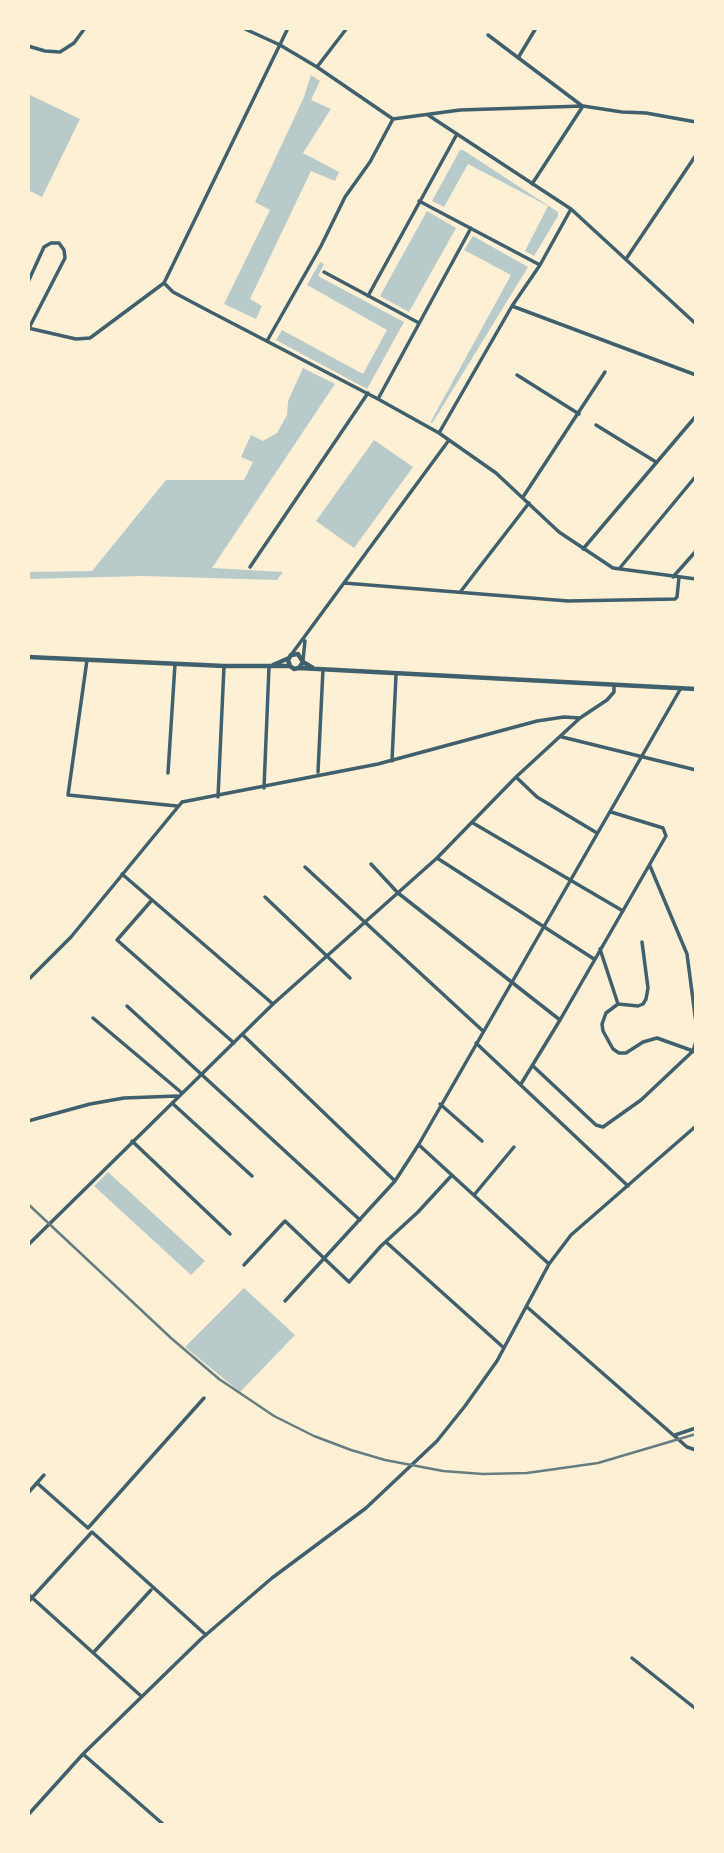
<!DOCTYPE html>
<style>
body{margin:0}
#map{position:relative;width:724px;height:1853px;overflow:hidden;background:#fdf0d5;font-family:"Work Sans",sans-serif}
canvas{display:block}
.frame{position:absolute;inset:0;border:30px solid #fdf0d5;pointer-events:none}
</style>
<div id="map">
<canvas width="724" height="1853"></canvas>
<div class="frame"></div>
</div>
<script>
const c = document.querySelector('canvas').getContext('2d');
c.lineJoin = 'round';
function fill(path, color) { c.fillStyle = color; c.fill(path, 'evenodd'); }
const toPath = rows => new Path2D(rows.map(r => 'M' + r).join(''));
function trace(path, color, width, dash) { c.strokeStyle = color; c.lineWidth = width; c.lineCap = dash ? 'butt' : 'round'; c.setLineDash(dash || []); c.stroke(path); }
const green = toPath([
 [311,75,320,81,311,100,331,109,303,153,339,172,335,181,311,171,250,299,262,306,256,319,224,304,270,210,255,202,304,97],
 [28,94,80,119,42,197,28,190],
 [460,150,463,150,558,212,558,216,534,256,525,251,548,206,468,164,444,207,432,201],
 [427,211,456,228,409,312,380,296],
 [473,236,528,267,433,422,430,423,511,275,464,250],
 [320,262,324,264,318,276,404,322,367,389,276,340,282,330,363,374,387,330,307,285],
 [303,368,335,384,212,568,283,572,277,580,143,576,28,579,28,572,92,571,166,480,244,480,253,462,241,457,251,435,263,441,277,433,287,415,288,401],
 [374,440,413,467,354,548,316,521],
 [108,1172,205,1261,191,1275,94,1186],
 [244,1288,295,1335,240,1392,185,1347]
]);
const minor = toPath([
 [243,28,280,45,317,67,393,119,460,110,583,106,622,112,646,113,696,122],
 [488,35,581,105],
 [28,46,45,51,60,52,74,43,85,28],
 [518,58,536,28],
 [317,67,347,28],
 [428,115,571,209,696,324],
 [532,184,583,106],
 [419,201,540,265],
 [626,259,696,155],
 [324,272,419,323],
 [28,282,44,247,51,243,59,243,64,250,65,258,29,328],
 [164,283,173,292,205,309,378,399,439,433,496,473,559,532,613,568,696,579],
 [368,296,457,134],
 [512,306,696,375],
 [28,328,76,339,90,338,164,283,288,28],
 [267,341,321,246,345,197,370,162,393,119],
 [517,375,579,414],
 [378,399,471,228],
 [596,425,656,462],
 [439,433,512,306,540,265,571,209],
 [523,497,605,372],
 [583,549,696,416],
 [250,567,368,393],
 [619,569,696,476],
 [673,577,696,551],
 [344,583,568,601,675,599,677,597,679,577],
 [461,591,529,503],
 [291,655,449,440],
 [87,660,68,795,177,806],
 [303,660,305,641],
 [562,737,696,770],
 [392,761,396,675],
 [318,772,323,669],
 [168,773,175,664],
 [516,777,537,797,597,833],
 [264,788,269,667],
 [218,797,224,666],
 [473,823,623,911],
 [437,858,594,959],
 [371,864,398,893,560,1020],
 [650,866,687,954,696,1023],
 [305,867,483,1031],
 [122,874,273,1004],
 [265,897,350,978],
 [152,900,117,940,234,1043],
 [600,949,618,1004,606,1013,602,1024,603,1031,613,1049,619,1053,626,1053,643,1042,657,1038,696,1052],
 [30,978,71,937,182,802,378,764,537,721,564,717,580,718],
 [618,1004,638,1006,643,1004,646,999,648,988,642,942],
 [127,1006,360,1220],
 [93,1018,182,1093],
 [243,1035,395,1181],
 [476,1043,628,1186],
 [533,1066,596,1125,603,1127,641,1100,693,1051,696,1041],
 [521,1084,560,1020,666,836,663,828,611,812],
 [172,1103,252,1176],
 [440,1104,482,1141],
 [28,1121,90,1104,124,1098,177,1096],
 [132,1141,230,1234],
 [419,1145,549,1264],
 [474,1195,514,1147],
 [386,1242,504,1348],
 [28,1245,273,1004,437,858,516,777,580,718,607,700,614,692,614,685],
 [244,1265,285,1221,349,1282,381,1246,418,1212,452,1175],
 [285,1301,395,1181,419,1144,681,688],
 [527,1307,687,1447,696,1450],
 [675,1435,696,1428],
 [37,1483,88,1528],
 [28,1493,44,1475],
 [88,1528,204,1398],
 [28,1594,141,1696],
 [28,1602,92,1532,206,1635],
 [93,1653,151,1590],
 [632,1658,696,1709],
 [83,1754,164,1825],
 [28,1815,83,1754,201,1639,272,1578,366,1508,437,1441,465,1406,497,1361,549,1264,571,1235,696,1126]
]);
const tertiary = toPath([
 [28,657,224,666,290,666],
 [303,662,299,668,294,669,290,666,288,660,291,655,298,654,303,662,313,668],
 [273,665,289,658],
 [299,668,696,689]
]);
const rail = toPath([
 [28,1204,171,1338,219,1379,274,1416,314,1436,351,1450,385,1460,443,1471,483,1474,527,1473,598,1463,696,1434]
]);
fill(green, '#b9caca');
trace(minor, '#3f606c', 3.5);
trace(tertiary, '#3f606c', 4.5);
trace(rail, '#657d81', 2.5);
</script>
